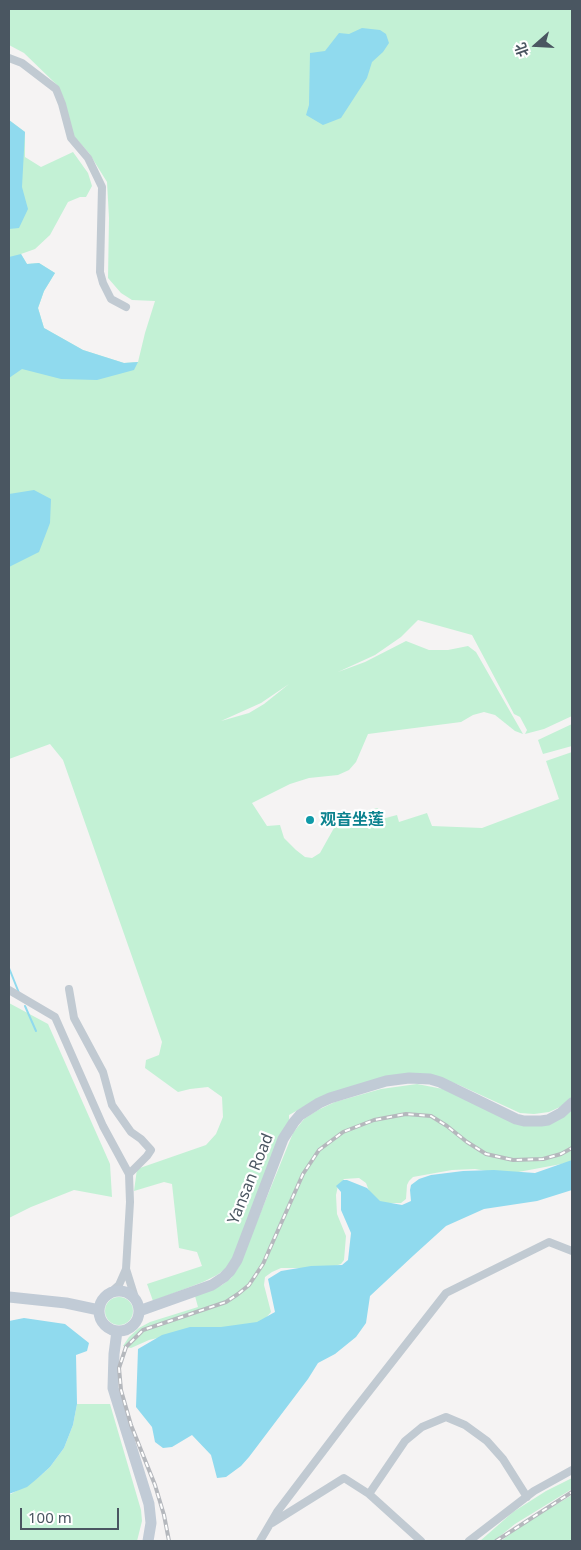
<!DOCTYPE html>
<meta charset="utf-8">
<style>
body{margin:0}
#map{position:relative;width:581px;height:1550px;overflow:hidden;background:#f5f3f3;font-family:"Noto Sans","Noto Sans SC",sans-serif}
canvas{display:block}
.frame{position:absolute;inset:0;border:10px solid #4a5661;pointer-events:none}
.north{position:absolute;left:511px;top:20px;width:50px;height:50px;-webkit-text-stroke:4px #fff;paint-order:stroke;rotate:251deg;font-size:14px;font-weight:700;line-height:20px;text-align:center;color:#4a5661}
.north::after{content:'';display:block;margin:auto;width:18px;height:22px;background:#4a5661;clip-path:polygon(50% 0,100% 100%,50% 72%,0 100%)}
.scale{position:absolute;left:20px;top:1508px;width:99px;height:22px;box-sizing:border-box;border:2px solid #4a5661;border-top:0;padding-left:6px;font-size:15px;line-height:18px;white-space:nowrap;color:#4a5661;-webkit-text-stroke:4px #fff;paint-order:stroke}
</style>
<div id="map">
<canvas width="581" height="1550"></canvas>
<div class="frame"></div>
<div class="north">北</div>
<div class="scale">100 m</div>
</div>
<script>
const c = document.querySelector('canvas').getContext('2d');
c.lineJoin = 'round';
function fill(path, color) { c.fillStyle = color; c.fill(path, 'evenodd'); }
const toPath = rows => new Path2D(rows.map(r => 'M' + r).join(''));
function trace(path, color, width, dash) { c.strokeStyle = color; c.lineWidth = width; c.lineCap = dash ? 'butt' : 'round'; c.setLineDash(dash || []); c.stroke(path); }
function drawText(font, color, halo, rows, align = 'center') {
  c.font = font + ' "Noto Sans","Noto Sans SC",sans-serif'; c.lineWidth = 4.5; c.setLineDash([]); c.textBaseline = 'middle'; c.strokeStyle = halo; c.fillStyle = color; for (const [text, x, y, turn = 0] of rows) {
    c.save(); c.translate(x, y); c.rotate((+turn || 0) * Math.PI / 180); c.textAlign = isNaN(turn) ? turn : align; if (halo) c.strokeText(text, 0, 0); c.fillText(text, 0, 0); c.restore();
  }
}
const green = toPath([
 [9,9,572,9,572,716,544,729,525,734,527,730,520,717,514,714,472,635,418,620,401,637,375,655,338,672,365,662,406,641,429,650,448,650,468,646,476,652,523,734,515,731,495,715,484,712,473,715,461,722,368,734,356,762,349,770,338,775,309,778,290,784,252,803,267,826,280,825,284,838,296,850,305,857,312,858,320,853,339,819,360,812,378,808,382,819,397,815,399,822,427,813,432,826,482,828,559,799,546,761,572,752,572,1099,560,1107,549,1112,534,1114,520,1113,459,1085,435,1076,414,1073,307,1105,289,1115,289,1123,243,1239,228,1267,217,1275,203,1282,153,1301,147,1284,202,1266,197,1252,179,1248,172,1184,164,1182,134,1191,137,1169,206,1145,216,1134,223,1117,222,1097,208,1087,190,1089,178,1092,145,1068,146,1060,159,1055,162,1042,63,760,50,744,9,759,9,120,25,132,25,157,41,167,73,152,88,173,92,186,86,197,80,197,68,202,50,235,35,249,21,254,27,264,39,263,55,273,44,291,38,308,44,328,83,350,124,363,138,362,145,333,155,301,132,300,121,293,108,278,109,218,107,182,89,153,70,132,64,99,57,85,24,53,9,45],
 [289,684,264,704,249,713,221,721,261,703],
 [572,724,572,746,543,754,538,740],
 [9,1003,48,1024,110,1164,112,1197,74,1190,31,1207,9,1218],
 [417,1084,443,1089,518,1122,572,1109,572,1162,513,1173,498,1173,475,1169,452,1170,413,1177,409,1181,407,1185,406,1199,401,1203,379,1203,369,1191,366,1183,359,1178,344,1179,338,1186,336,1195,337,1214,346,1236,344,1260,341,1264,329,1268,281,1268,272,1272,265,1277,264,1285,271,1312,263,1321,248,1325,183,1332,149,1340,131,1348,123,1346,129,1337,139,1328,150,1322,198,1307,195,1296,222,1285,231,1278,238,1268,293,1133,304,1119,318,1110,335,1102,381,1089],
 '105 1311a14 14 0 1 1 28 0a14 14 0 1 1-28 0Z',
 [77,1404,110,1404,141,1510,142,1521,137,1541,9,1541,9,1494,11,1494,38,1478,50,1467,64,1448,73,1425],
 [572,1478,572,1489,515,1524,494,1541,480,1541,513,1512,546,1491],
 [572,1495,572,1541,501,1541,520,1526]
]);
const water = toPath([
 [362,28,380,30,386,34,389,43,383,52,372,62,367,78,341,118,323,125,306,115,309,105,310,53,325,51,339,33,349,34],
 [9,120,25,132,22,187,28,209,19,228,9,229],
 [21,254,27,264,39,263,55,273,44,291,38,308,44,328,83,350,124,363,138,362,134,370,97,380,61,379,22,369,9,378,9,257],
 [34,490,51,499,50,523,39,552,9,567,9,494],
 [572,1160,572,1190,537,1201,484,1209,446,1226,414,1255,370,1296,366,1323,356,1337,335,1354,318,1363,308,1379,249,1457,241,1466,226,1477,217,1478,211,1455,192,1435,172,1447,163,1448,155,1442,152,1427,136,1407,138,1349,162,1335,190,1327,221,1327,257,1322,275,1312,268,1279,281,1271,311,1266,342,1265,348,1260,351,1233,341,1210,341,1192,336,1186,343,1180,347,1180,367,1188,380,1201,402,1205,411,1201,410,1190,411,1185,419,1179,431,1175,463,1171,494,1170,535,1173],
 [24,1318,65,1324,89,1343,87,1351,76,1355,77,1404,73,1425,64,1448,50,1467,38,1478,27,1487,9,1494,9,1321]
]);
const stream = toPath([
 [9,968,19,993],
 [25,1006,36,1031]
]);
const street = toPath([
 [9,58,22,63,56,89,62,104,71,138,88,158,102,187,100,272,103,283,111,299,126,307],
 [69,989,74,1018,103,1072,112,1105,131,1132,141,1139,151,1150,147,1156,129,1174],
 [9,990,55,1017,103,1126,129,1174,130,1202,126,1269,119,1285,109,1294],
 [126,1269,136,1301],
 [369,1494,405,1441,422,1427,446,1417,465,1425,487,1441,503,1459,527,1497],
 [272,1523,344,1478,369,1494,421,1541],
 [260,1541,277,1512,349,1417,446,1293,549,1242,572,1251],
 [469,1541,534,1491,572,1470]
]);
const secondary = toPath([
 '99 1311a20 20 0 1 1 40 0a20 20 0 1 1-40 0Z',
 [9,1297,66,1303,99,1310],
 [139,1311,212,1285,224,1277,230,1271,237,1260,283,1139,294,1122,300,1115,319,1103,330,1098,386,1081,409,1078,430,1079,440,1082,516,1119,524,1121,541,1121,548,1120,561,1113,572,1103],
 [117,1331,114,1354,113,1388,149,1504,151,1523,148,1541]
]);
const rail = toPath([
 [169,1541,164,1515,155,1485,131,1425,121,1390,119,1368,126,1347,143,1330,226,1302,238,1294,249,1285,263,1264,303,1174,319,1150,343,1132,374,1120,406,1114,431,1116,447,1126,467,1142,486,1154,513,1160,543,1159,561,1154,572,1148],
 [496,1541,572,1492]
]);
const markers = [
 [310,820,5,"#0f9aa8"]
];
const cultureNames = [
 ["观音坐莲",320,820]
];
const streetNames = [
 ["Yansan Road",251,1179,-68]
];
fill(green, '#c3f1d5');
fill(water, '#90daee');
trace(stream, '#90daee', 2);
trace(street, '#c1cad2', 8);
trace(secondary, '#c1cbd6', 11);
trace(rail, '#b5b8bd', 4);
trace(rail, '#fff', 2, [5.5]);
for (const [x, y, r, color] of markers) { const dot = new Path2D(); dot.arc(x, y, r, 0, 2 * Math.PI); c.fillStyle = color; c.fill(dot); trace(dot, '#fff', 2); }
drawText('bold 16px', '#0d838f', '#fff', cultureNames, 'left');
drawText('16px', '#4a5661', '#fff', streetNames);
</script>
